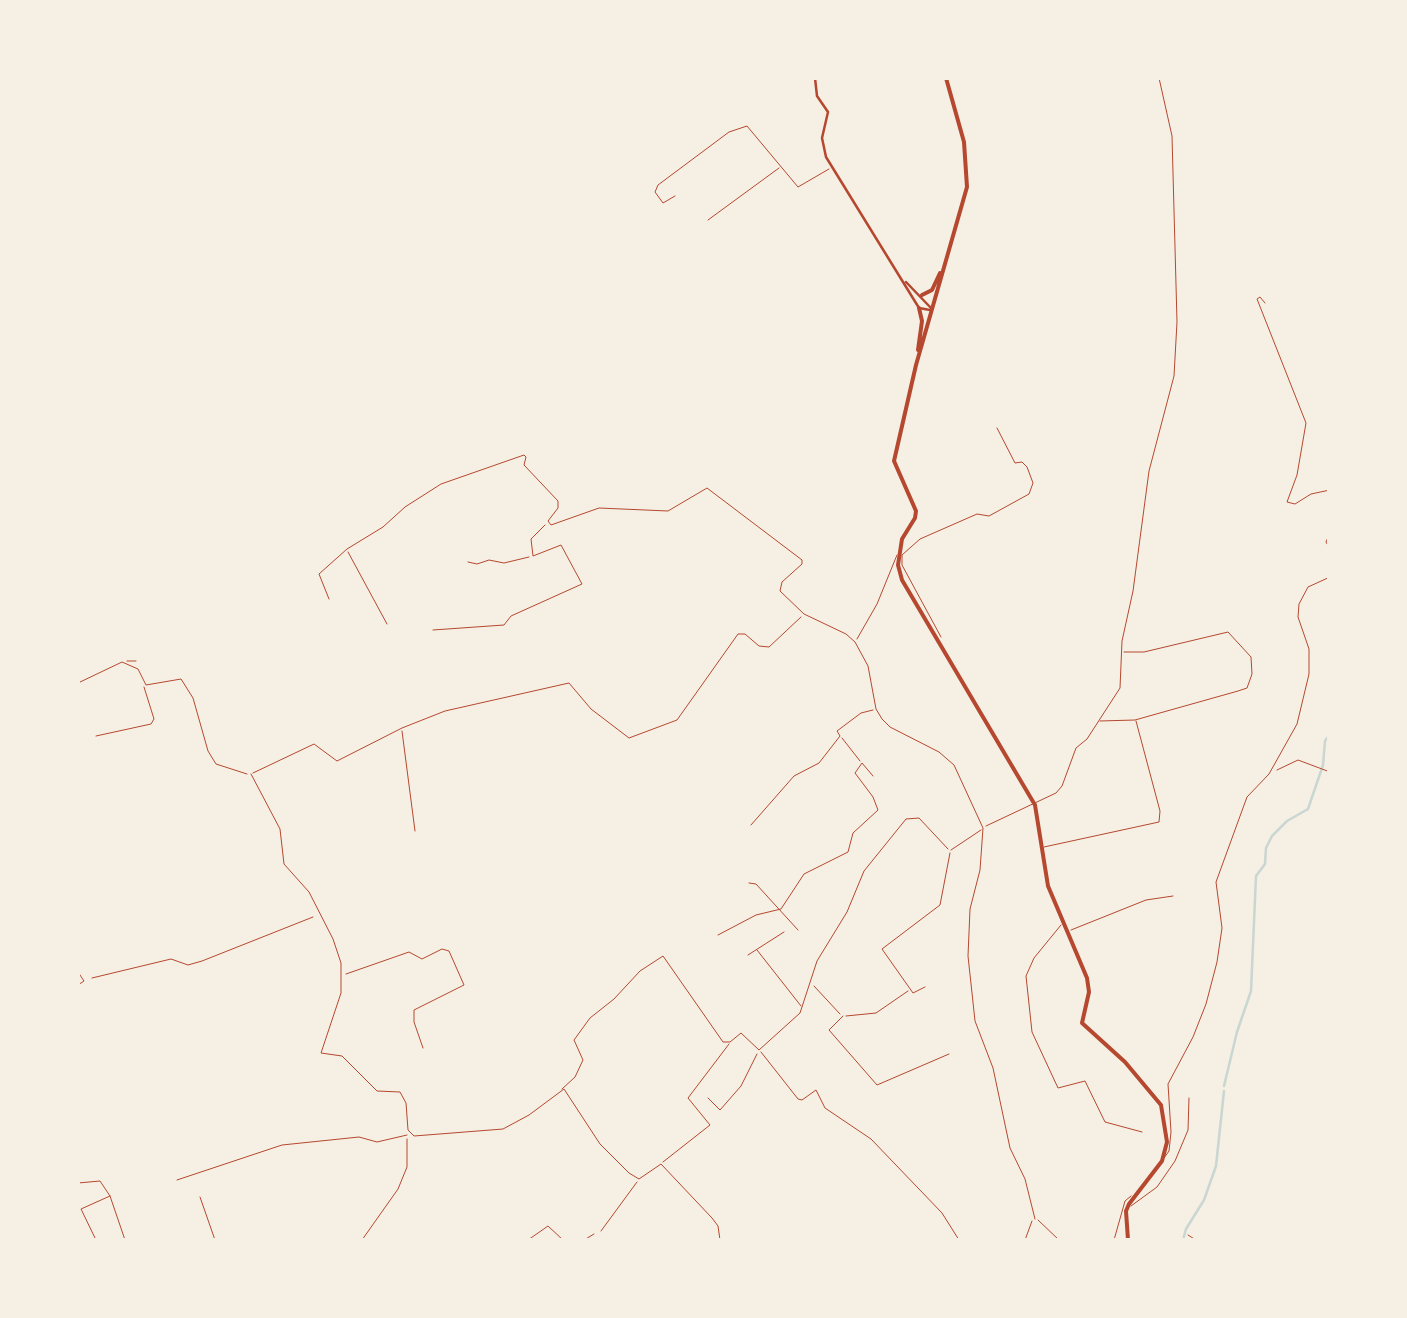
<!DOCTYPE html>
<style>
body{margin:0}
#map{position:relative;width:1407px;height:1318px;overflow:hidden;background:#f6efe4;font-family:"DejaVu Sans",sans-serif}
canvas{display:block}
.frame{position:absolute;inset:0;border:80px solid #f6efe4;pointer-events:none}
</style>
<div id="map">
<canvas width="1407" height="1318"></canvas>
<div class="frame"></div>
</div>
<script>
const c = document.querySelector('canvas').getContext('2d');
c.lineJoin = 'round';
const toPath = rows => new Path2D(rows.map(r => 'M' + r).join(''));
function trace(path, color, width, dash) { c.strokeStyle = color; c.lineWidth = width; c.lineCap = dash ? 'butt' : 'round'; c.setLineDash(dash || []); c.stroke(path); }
const stream = toPath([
 [1224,1086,1237,1032,1251,991,1256,876,1265,864,1266,848,1272,836,1287,821,1308,809,1323,765,1325,741,1330,734],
 [1183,1240,1186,1229,1204,1200,1216,1166,1224,1091]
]);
const path = toPath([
 [1277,770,1298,760,1330,772],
 [92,978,171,959,188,965,202,961,313,917],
 [528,1240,548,1226,563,1240],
 [584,1240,594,1234]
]);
const minor = toPath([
 [675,196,663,203,655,192,658,185,729,132,747,126,798,187,829,169],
 [708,220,779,168],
 [1265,303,1260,297,1257,299,1306,423,1297,475,1287,502,1295,504,1311,494,1330,490],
 [1330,533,1326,542,1330,549],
 [348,552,387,624],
 [468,562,477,564,489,560,504,563,529,557],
 [329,599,319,574,347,549,383,527,405,507,441,484,524,455,526,457,524,465,558,501,558,508,548,521,551,525,599,508,668,511,707,488,802,560,802,564,782,582,780,591,804,614,846,634,855,642,868,666,876,709,882,719,890,727,939,752,954,765,983,828,980,870,970,909,968,956,975,1021,993,1068,1010,1148,1025,1179,1035,1219],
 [433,630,504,625,511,616,582,584,561,545,533,556,531,539,545,525],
 [941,637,902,565,902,555,920,539,977,514,989,516,1029,494,1033,483,1027,467,1022,462,1015,463,997,428],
 [857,639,877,604,897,555],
 [127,661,136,661],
 [78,683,122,662,138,669,146,685,181,679,193,698,208,751,216,764,247,774],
 [1100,721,1135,720,1238,691,1247,688,1252,674,1251,657,1228,632,1144,652,1124,652],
 [402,731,415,831],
 [96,736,151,724,154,719,144,687],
 [842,738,860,761],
 [253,773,314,744,337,761,402,728,445,711,569,683,591,709,629,738,677,720,738,634,745,634,759,646,769,647,801,617],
 [251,774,280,829,284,864,309,892,333,939,341,963,341,993,321,1053,342,1056,377,1091,400,1092,406,1103,408,1130,414,1136,503,1129,529,1115,564,1089,600,1144,629,1173,639,1179,661,1164,712,1218,718,1226,720,1240],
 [751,825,794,776,819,763,840,736,837,731,861,713,873,710],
 [986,826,1056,793,1062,786,1076,748,1087,739,1120,688,1122,641,1133,591,1149,471,1174,376,1177,322,1172,136,1159,78],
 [1044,847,1159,822,1160,811,1136,721],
 [951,850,981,830],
 [749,883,756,884,798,930],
 [1061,925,1034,958,1026,976,1032,1032,1058,1088,1085,1081,1105,1122,1142,1132],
 [1071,930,1146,900,1173,896],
 [718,935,756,915,781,909,804,874,848,852,853,833,878,810,873,797,855,773,862,763,873,776],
 [757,950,801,1006],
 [748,955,784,932],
 [78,972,84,981,78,985],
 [346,974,409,952,422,959,442,949,449,951,464,985,414,1010,414,1022,423,1048],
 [814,986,840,1014],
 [925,987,913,993,882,949,940,905,950,853],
 [843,1016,829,1030,877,1085,949,1054],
 [846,1016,876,1013,908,991],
 [761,1052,798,1099,802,1100,816,1090,825,1108,871,1139,942,1213,959,1240],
 [562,1089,575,1077,583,1060,574,1040,590,1018,614,999,640,971,663,956,723,1042,730,1042,741,1033,759,1050,800,1013,817,961,847,912,864,871,906,819,919,818,948,849],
 [708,1098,720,1110,741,1086,757,1054],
 [1164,1158,1169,1151,1171,1132,1168,1084,1193,1037,1206,1004,1217,962,1222,928,1216,882,1247,797,1269,774,1297,724,1309,674,1309,649,1298,617,1299,604,1308,587,1330,577],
 [663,1162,710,1125,688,1098,729,1044],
 [177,1180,282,1145,359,1137,377,1142,407,1135],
 [78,1183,100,1181,110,1196,125,1240],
 [200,1197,215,1240],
 [1131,1206,1157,1187,1175,1161,1188,1130,1189,1098],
 [1038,1220,1059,1240],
 [601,1231,637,1182],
 [1188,1235,1196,1240],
 [96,1240,81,1209,110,1196],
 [362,1240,398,1189,407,1167,407,1139],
 [1025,1240,1032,1221],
 [1114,1240,1125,1201,1131,1196]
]);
const tertiary = toPath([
 [815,78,817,96,828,112,822,138,826,157,919,308,930,310],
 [906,282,931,308]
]);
const primary = toPath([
 [946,78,964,142,967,187,916,365,894,461,916,511,915,518,902,539,898,565,902,580,1035,805,1048,886,1087,978,1089,992,1082,1023,1125,1062,1161,1105,1167,1142,1162,1161,1129,1204,1126,1211,1128,1240],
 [922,295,932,290,940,273],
 [918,350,922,321,919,308]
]);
trace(stream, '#c9d6d2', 2.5);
trace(path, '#b5482f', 1);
trace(minor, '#b5482f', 1);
trace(tertiary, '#b5482f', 2.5);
trace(primary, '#b5482f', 4);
</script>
